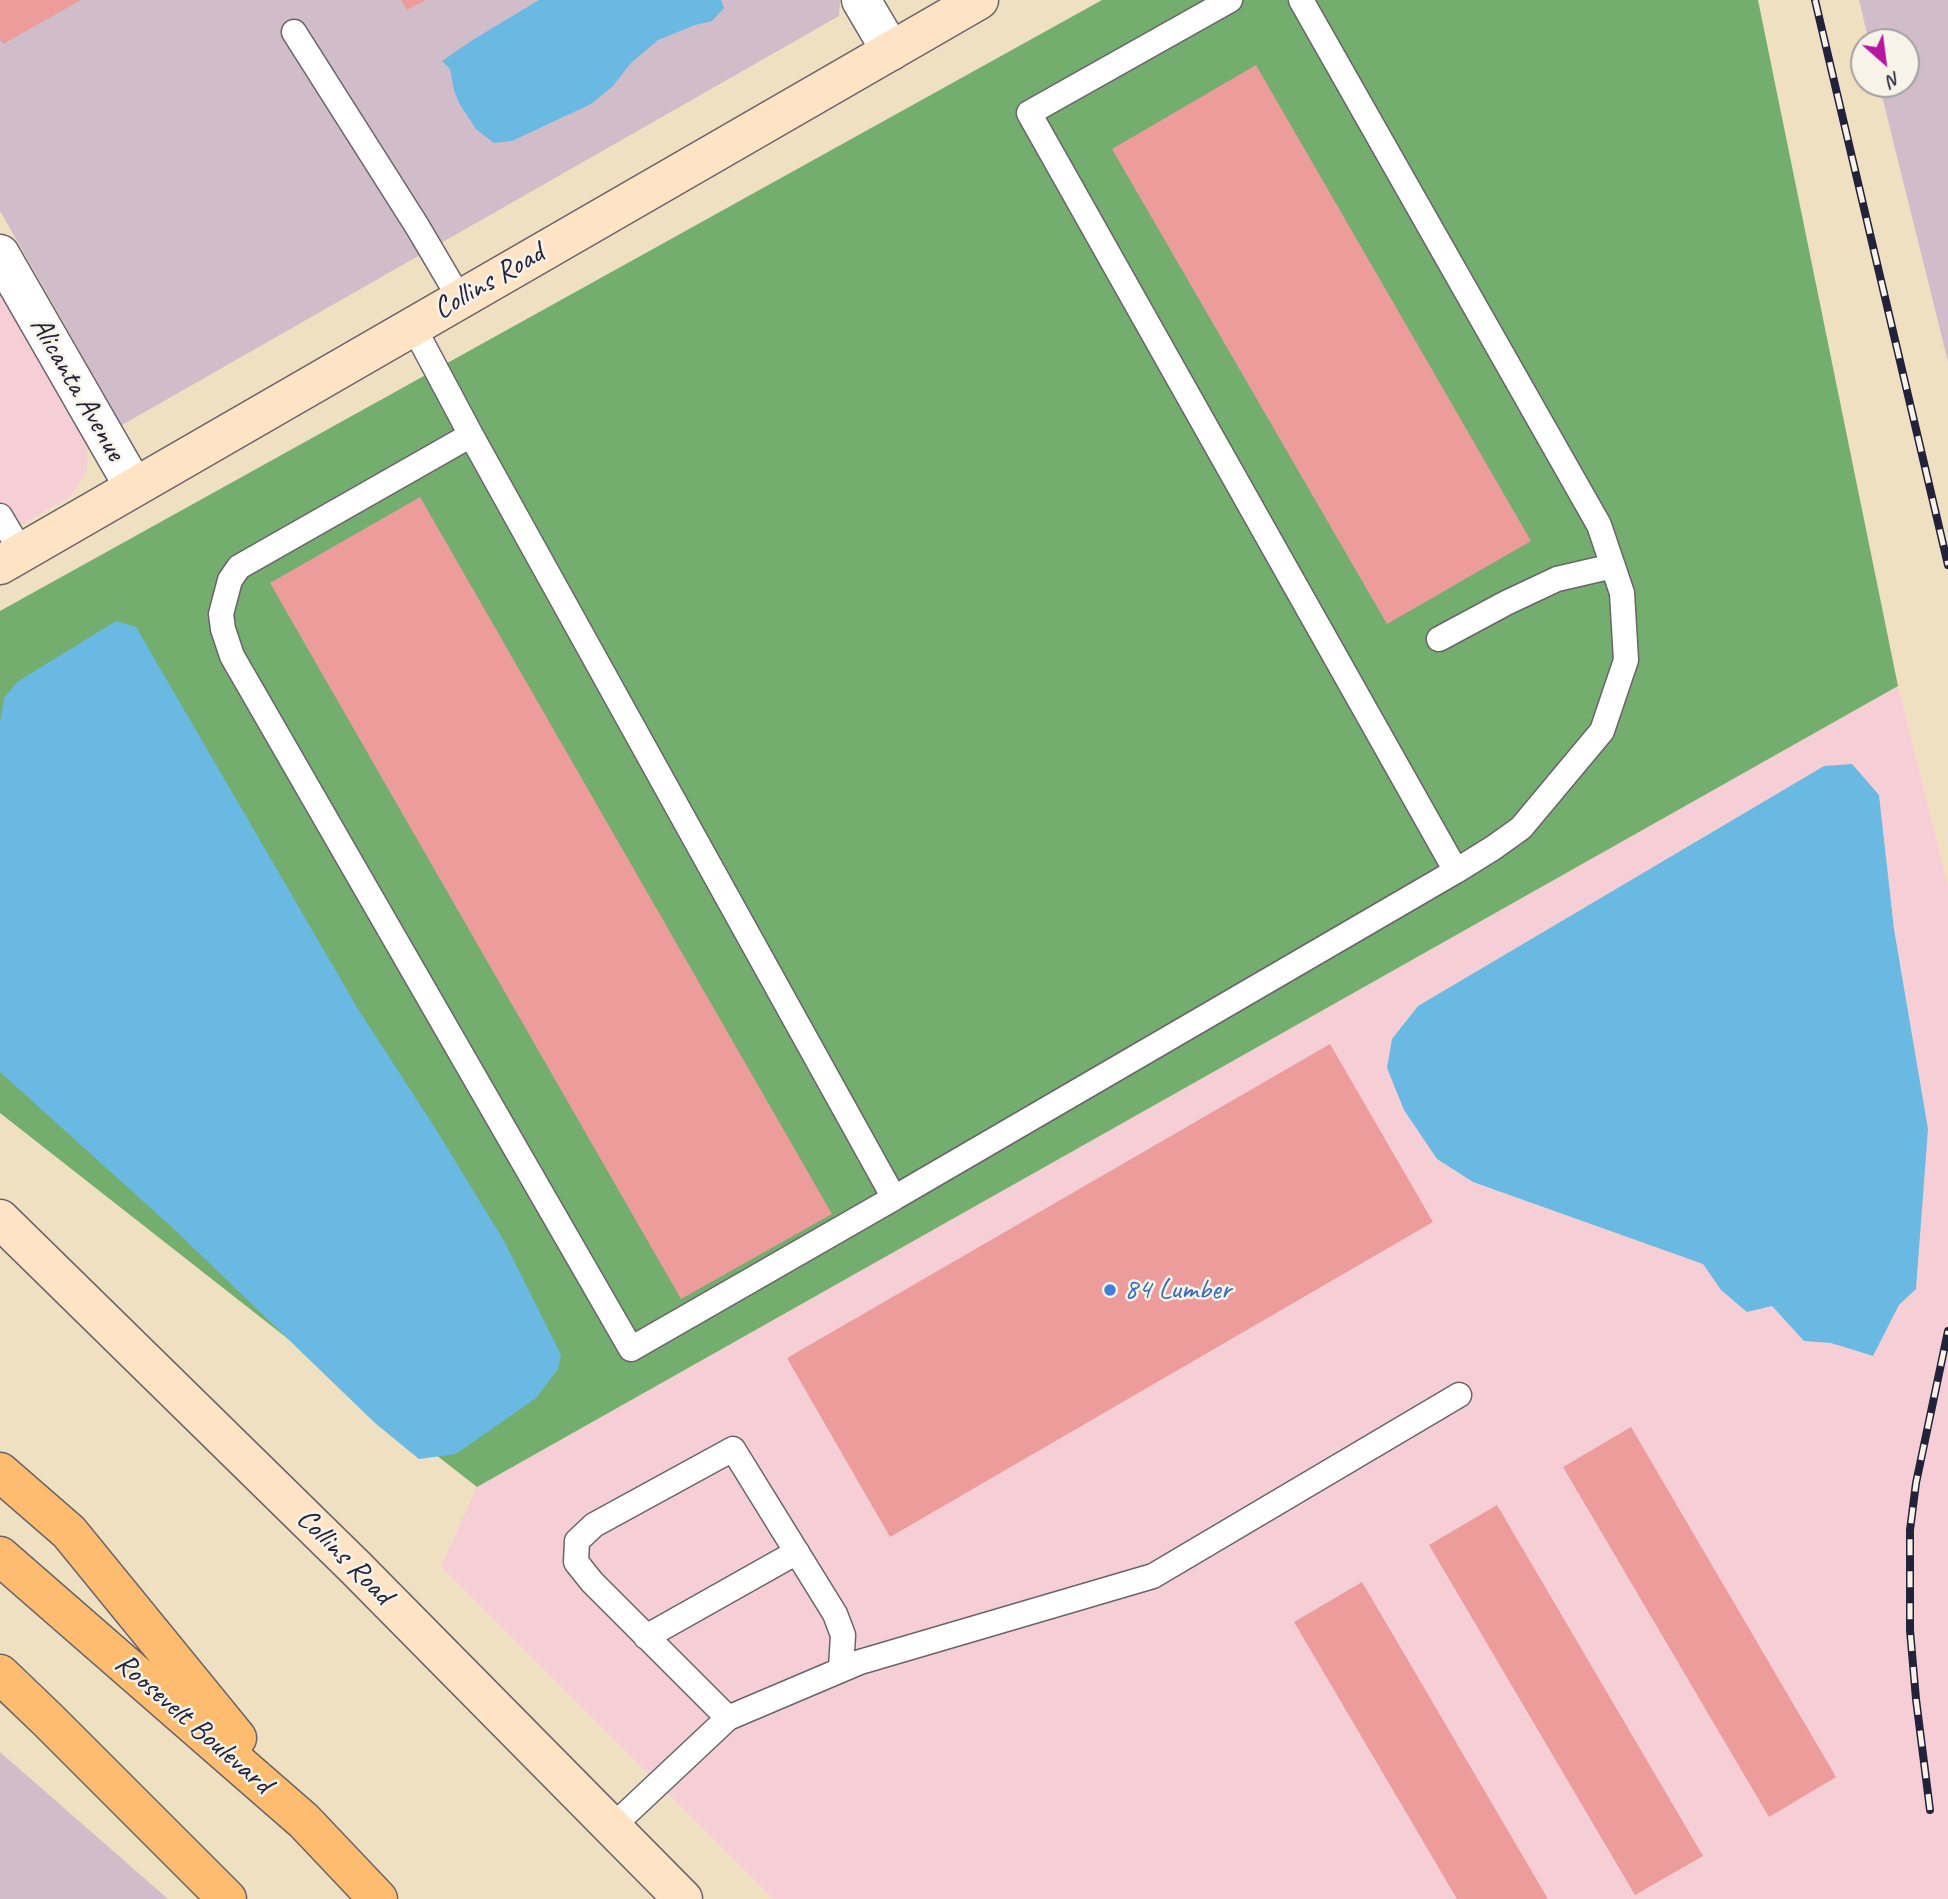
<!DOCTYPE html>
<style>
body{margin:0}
#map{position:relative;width:1948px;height:1899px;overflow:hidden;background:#f0e0c2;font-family:Caveat,sans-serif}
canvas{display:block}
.north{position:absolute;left:1850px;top:28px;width:70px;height:70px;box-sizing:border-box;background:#f7f3e8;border:2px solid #a29fa3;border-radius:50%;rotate:152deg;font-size:19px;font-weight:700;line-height:28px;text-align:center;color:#22223b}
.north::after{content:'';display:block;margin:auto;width:24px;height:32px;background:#b5179e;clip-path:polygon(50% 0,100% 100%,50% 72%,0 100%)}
</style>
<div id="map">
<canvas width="1948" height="1899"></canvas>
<div class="north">N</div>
</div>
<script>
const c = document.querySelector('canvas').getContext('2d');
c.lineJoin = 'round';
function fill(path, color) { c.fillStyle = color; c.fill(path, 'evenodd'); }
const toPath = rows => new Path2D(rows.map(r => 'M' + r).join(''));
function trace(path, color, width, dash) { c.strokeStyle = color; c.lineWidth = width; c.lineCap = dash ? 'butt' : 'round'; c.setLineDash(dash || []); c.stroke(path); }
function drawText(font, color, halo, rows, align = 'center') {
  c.font = font + ' Caveat,sans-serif'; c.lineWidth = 5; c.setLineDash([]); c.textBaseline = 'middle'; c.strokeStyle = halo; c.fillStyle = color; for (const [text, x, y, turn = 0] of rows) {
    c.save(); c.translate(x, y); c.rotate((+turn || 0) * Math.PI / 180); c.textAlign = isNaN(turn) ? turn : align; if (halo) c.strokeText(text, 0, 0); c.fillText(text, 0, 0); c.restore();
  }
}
const built = toPath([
 [0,285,86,434,87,470,71,496,0,537],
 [1898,686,1948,886,1948,1899,773,1899,441,1567,477,1487],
 [1824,766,1879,795,1894,929,1928,1129,1916,1289,1899,1305,1873,1356,1831,1343,1804,1340,1772,1306,1721,1290,1703,1264,1473,1182,1437,1159,1392,1039,1418,1006]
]);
const industrial = toPath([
 [0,0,840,0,839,16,122,425,0,211],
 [1859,0,1948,0,1948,362,1879,84,1906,84,1906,42,1869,42],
 [0,1752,168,1899,0,1899]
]);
const forest = toPath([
 [1102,0,1758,0,1898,686,477,1487,0,1113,0,611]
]);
const water = toPath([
 [539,0,721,0,724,8,712,21,695,25,658,40,631,63,613,86,591,104,512,141,494,143,476,129,459,103,454,90,450,69,442,61,471,41],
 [116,621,136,627,358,1009,437,1131,504,1241,561,1355,558,1369,536,1398,456,1454,419,1459,375,1423,175,1230,0,1072,0,722,4,698,17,682],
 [1852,764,1879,795,1894,929,1928,1129,1916,1289,1899,1305,1873,1356,1831,1343,1804,1341,1772,1306,1747,1312,1721,1290,1703,1264,1473,1182,1437,1159,1404,1110,1387,1068,1392,1039,1418,1006,1824,766]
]);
const building = toPath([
 [0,0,81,0,3,44,0,39],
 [401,0,426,0,407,10],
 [1256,65,1531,541,1387,624,1112,149],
 [420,497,832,1214,681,1299,270,583],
 [1330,1044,1433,1222,890,1537,787,1358],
 [1631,1427,1836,1777,1769,1817,1563,1467],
 [1497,1505,1703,1856,1635,1895,1429,1545],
 [1362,1582,1548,1899,1457,1899,1294,1622]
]);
const lane = toPath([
 [1230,0,1029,113,1456,871,1493,848,1521,828,1602,731,1626,660,1622,593,1599,525,1301,0],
 [294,32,417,226,460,299],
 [413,326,471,435,894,1198,631,1349,232,656,223,629,221,614,230,580,239,567,471,435],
 [0,516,22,553],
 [1439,639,1506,603,1557,579,1613,566],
 [894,1198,1456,871],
 [646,1637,797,1552],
 [728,1718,592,1582,576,1562,577,1541,594,1525,733,1449,835,1614,843,1635,841,1669],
 [612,1827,728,1718,860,1662,1153,1576,1459,1395]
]);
const street = toPath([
 [861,0,891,51],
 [0,254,134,487]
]);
const secondary = toPath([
 [0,565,979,0],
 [0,1219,355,1567,683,1899]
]);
const highway = toPath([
 [0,1472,69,1532,237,1738],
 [0,1556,304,1821,378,1899],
 [0,1674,48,1720,227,1899]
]);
const rail = toPath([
 [1815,0,1948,565],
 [1930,1810,1916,1699,1910,1630,1910,1530,1916,1483,1948,1331]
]);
const markers = [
 [1110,1290,7,"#3f7fe0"]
];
const streetNames = [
 ["Collins Road",489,282,-30],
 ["Alicanta Avenue",77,389,60],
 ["Collins Road",344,1557,45],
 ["Roosevelt Boulevard",193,1724,41]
];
const shopNames = [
 ["84 Lumber",1124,1290]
];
fill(built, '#f6cfd6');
fill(industrial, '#d1bdc9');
fill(forest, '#73ae6e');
fill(water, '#69b9e3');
fill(building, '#eb9c9b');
trace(lane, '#6a646a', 27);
trace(street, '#6a646a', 41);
trace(secondary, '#6a646a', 41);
trace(highway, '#6a646a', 41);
trace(lane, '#fff', 24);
trace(street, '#fff', 38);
trace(secondary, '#fee4c5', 38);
trace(highway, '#fdbc6f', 38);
trace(rail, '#22223b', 8);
trace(rail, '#f7f3e8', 5, [16]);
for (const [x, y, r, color] of markers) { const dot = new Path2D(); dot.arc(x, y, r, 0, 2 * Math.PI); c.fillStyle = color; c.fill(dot); trace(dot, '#f7f3e8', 2.5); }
drawText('30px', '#22223b', '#f7f3e8', streetNames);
drawText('30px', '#366cbe', '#f7f3e8', shopNames, 'left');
</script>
